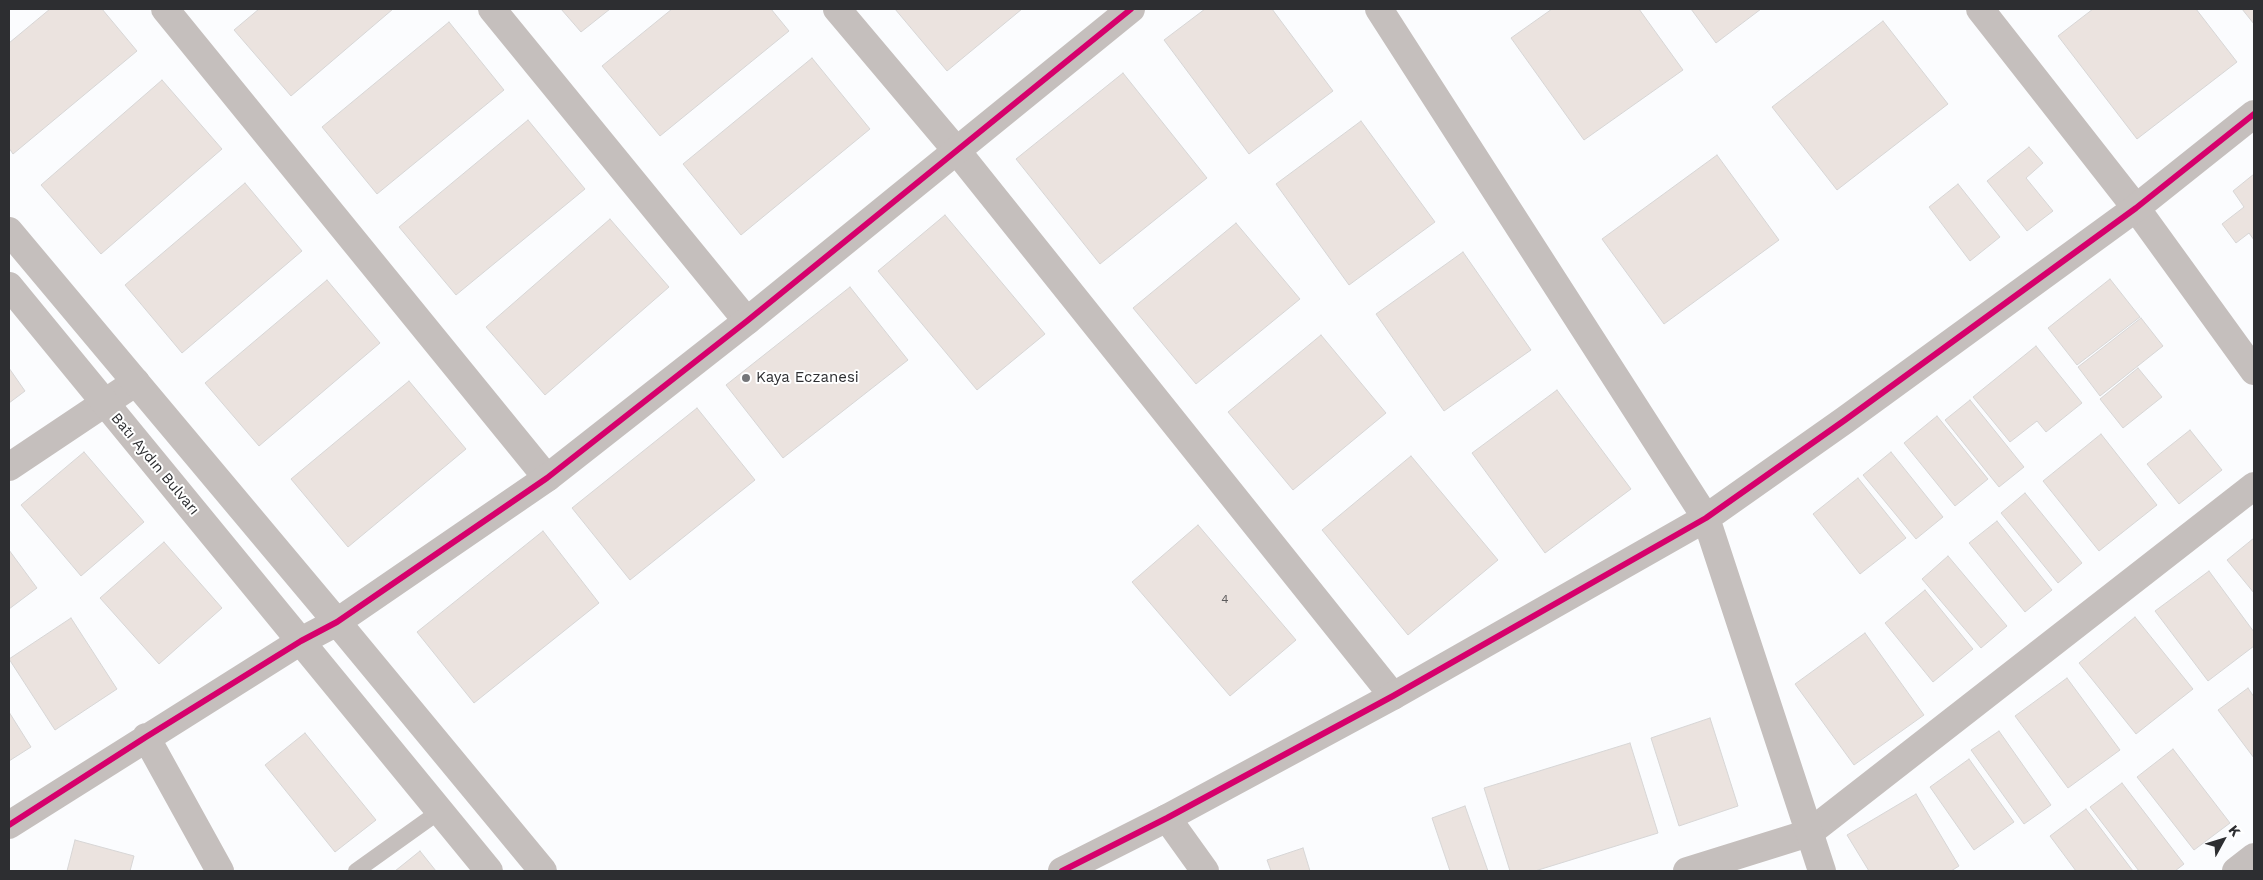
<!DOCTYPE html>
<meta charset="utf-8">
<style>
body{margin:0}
#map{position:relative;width:2263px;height:880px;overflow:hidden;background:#fbfcfe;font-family:"Work Sans",sans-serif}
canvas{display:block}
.frame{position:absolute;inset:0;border:10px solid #2d2e31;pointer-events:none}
.north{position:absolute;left:2198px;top:815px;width:50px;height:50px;-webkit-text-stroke:4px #fff;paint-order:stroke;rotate:51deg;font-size:14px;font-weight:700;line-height:20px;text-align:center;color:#2d2e31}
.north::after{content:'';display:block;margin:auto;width:18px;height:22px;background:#2d2e31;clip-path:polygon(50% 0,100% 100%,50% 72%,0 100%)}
</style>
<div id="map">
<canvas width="2263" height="880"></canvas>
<div class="frame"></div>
<div class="north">K</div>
</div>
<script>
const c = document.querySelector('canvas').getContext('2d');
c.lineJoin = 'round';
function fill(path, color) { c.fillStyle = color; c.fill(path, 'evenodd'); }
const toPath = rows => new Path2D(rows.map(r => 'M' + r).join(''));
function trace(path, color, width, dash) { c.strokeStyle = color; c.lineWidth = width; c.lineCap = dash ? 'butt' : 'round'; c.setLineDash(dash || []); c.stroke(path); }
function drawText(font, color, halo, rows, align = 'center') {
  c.font = font + ' "Work Sans",sans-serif'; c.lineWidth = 4; c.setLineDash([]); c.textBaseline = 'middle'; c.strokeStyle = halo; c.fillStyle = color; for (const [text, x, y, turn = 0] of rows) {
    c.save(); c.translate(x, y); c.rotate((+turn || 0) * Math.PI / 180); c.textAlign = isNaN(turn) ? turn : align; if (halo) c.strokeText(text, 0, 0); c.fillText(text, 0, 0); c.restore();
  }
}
const building = toPath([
 [50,9,102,9,137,51,13,154,9,148,9,43,50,9],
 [259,9,393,9,291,96,234,30,259,9],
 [561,9,610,9,581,32,561,9],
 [672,9,771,9,789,31,660,136,602,66,672,9],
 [895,9,1022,9,947,71,895,9],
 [1205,9,1272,9,1333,91,1249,154,1164,40,1205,9],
 [1552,9,1639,9,1683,70,1584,140,1511,38,1552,9],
 [1691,9,1761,9,1716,43,1691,9],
 [2093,9,2196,9,2237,62,2137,139,2058,36,2093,9],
 [2242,9,2254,9,2254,24,2242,9],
 [1883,21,1948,104,1837,190,1772,107,1883,21],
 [449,22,504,90,377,194,322,127,449,22],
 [812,58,870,129,741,235,683,164,812,58],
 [1123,73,1207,178,1100,264,1016,159,1123,73],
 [162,80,222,149,101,254,41,185,162,80],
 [528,120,585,189,456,295,399,227,528,120],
 [1361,121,1435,222,1349,285,1276,184,1361,121],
 [2029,147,2043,163,2026,178,2053,211,2027,231,1987,181,2029,147],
 [1717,155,1779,240,1664,324,1602,239,1717,155],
 [2254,174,2254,240,2249,233,2236,243,2222,224,2244,207,2233,191,2254,174],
 [245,183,302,251,182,353,125,285,245,183],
 [1958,184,2000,237,1970,261,1929,207,1958,184],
 [945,215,1045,334,977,390,878,271,945,215],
 [610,219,669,287,545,395,486,327,610,219],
 [1236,223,1300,299,1196,384,1133,308,1236,223],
 [1463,252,1531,350,1444,411,1376,314,1463,252],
 [2110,279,2140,317,2077,365,2048,328,2110,279],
 [327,280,380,343,259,446,205,383,327,280],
 [850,287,908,360,783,458,726,385,850,287],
 [2141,318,2163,346,2100,396,2078,367,2141,318],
 [1321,335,1386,413,1293,490,1228,412,1321,335],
 [2036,346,2082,403,2046,432,2037,421,2010,442,1973,397,2036,346],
 [9,368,25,391,9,403,9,368],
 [2138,368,2162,397,2123,428,2100,399,2138,368],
 [409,381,466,449,348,547,291,479,409,381],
 [1557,390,1631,489,1545,553,1472,453,1557,390],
 [1970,400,2024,467,1999,487,1945,420,1970,400],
 [697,408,755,480,630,580,572,508,697,408],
 [1937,416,1988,479,1955,506,1904,443,1937,416],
 [2190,430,2222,470,2179,504,2147,464,2190,430],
 [2101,434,2157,505,2099,551,2043,481,2101,434],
 [84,452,144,522,81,576,21,505,84,452],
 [1891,452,1943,517,1916,539,1863,475,1891,452],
 [1411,456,1498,560,1408,635,1322,530,1411,456],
 [1858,478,1906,538,1860,574,1813,514,1858,478],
 [2025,493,2082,563,2058,583,2001,513,2025,493],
 [1997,521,2052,590,2025,612,1969,543,1997,521],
 [1198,525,1296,640,1230,696,1132,582,1198,525],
 [543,531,599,603,474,703,417,632,543,531],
 [2254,538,2254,593,2227,560,2254,538],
 [164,542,222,608,159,664,100,598,164,542],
 [9,550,37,588,9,609,9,550],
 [1948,556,2007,626,1981,648,1922,579,1948,556],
 [2209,571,2254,632,2254,646,2208,681,2155,611,2209,571],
 [1925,590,1973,649,1933,682,1885,623,1925,590],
 [2135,617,2193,689,2136,734,2079,663,2135,617],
 [71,618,117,689,55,730,9,659,71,618],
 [1865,633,1924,715,1854,765,1795,684,1865,633],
 [2067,678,2120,750,2068,788,2015,716,2067,678],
 [2248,688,2254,697,2254,758,2218,710,2248,688],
 [9,712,31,747,9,761,9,712],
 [1710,718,1738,806,1679,826,1651,738,1710,718],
 [1999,731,2051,805,2024,824,1971,750,1999,731],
 [305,733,376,820,335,852,265,765,305,733],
 [1630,743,1658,833,1535,871,1510,871,1484,788,1630,743],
 [2173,749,2230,823,2194,850,2137,777,2173,749],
 [1969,759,2014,822,1974,850,1930,787,1969,759],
 [2122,783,2184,864,2175,871,2139,871,2090,807,2122,783],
 [1916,794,1959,866,1951,871,1869,871,1847,835,1916,794],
 [1465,806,1488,871,1450,871,1432,818,1465,806],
 [2086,809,2133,871,2076,871,2050,836,2086,809],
 [75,840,134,856,130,871,67,871,75,840],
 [1303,848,1310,871,1271,871,1267,860,1303,848],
 [420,851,436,871,395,871,420,851]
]);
const service = toPath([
 [356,871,440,811]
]);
const minor = toPath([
 [165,9,547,478],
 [492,9,747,321],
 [837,9,956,150,1393,696],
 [1980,9,2136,208,2254,371],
 [9,467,136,382],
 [146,737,220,871],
 [1167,818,1205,871],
 [9,825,301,641],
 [1687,871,1809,833,2254,486],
 [2236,871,2254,857]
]);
const tertiary = toPath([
 [1379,9,1706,518,1822,871],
 [9,231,337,622,543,871],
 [9,286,489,871],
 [301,641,337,622,547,478,747,321,1131,9],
 [1062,871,1167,818,1393,696,1706,518,1845,420,2136,208,2254,114]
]);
const cycleway = toPath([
 [9,825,146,737,301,641,337,622,547,478,747,321,1131,9],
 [1062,871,1167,818,1393,696,1706,518,1845,420,2136,208,2254,114]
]);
const markers = [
 [746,378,5,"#757679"]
];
const numberNames = [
 ["4",1225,599]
];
const poiNames = [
 ["Kaya Eczanesi",756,378]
];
const streetNames = [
 ["Batı Aydın Bulvarı",155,464,50]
];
fill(building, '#ebe3df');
trace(building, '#d7d6d6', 1);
trace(service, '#c5bfbd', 16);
trace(minor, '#c5bfbd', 28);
trace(tertiary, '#c5bfbd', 28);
trace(cycleway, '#d6006c', 6);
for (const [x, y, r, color] of markers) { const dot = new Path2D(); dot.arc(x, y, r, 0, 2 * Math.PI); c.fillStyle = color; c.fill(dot); trace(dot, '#fff', 2); }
drawText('12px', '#5c5b5c', null, numberNames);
drawText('15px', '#2d2e31', '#fff', poiNames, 'left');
drawText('15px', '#2d2e31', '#fff', streetNames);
</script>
